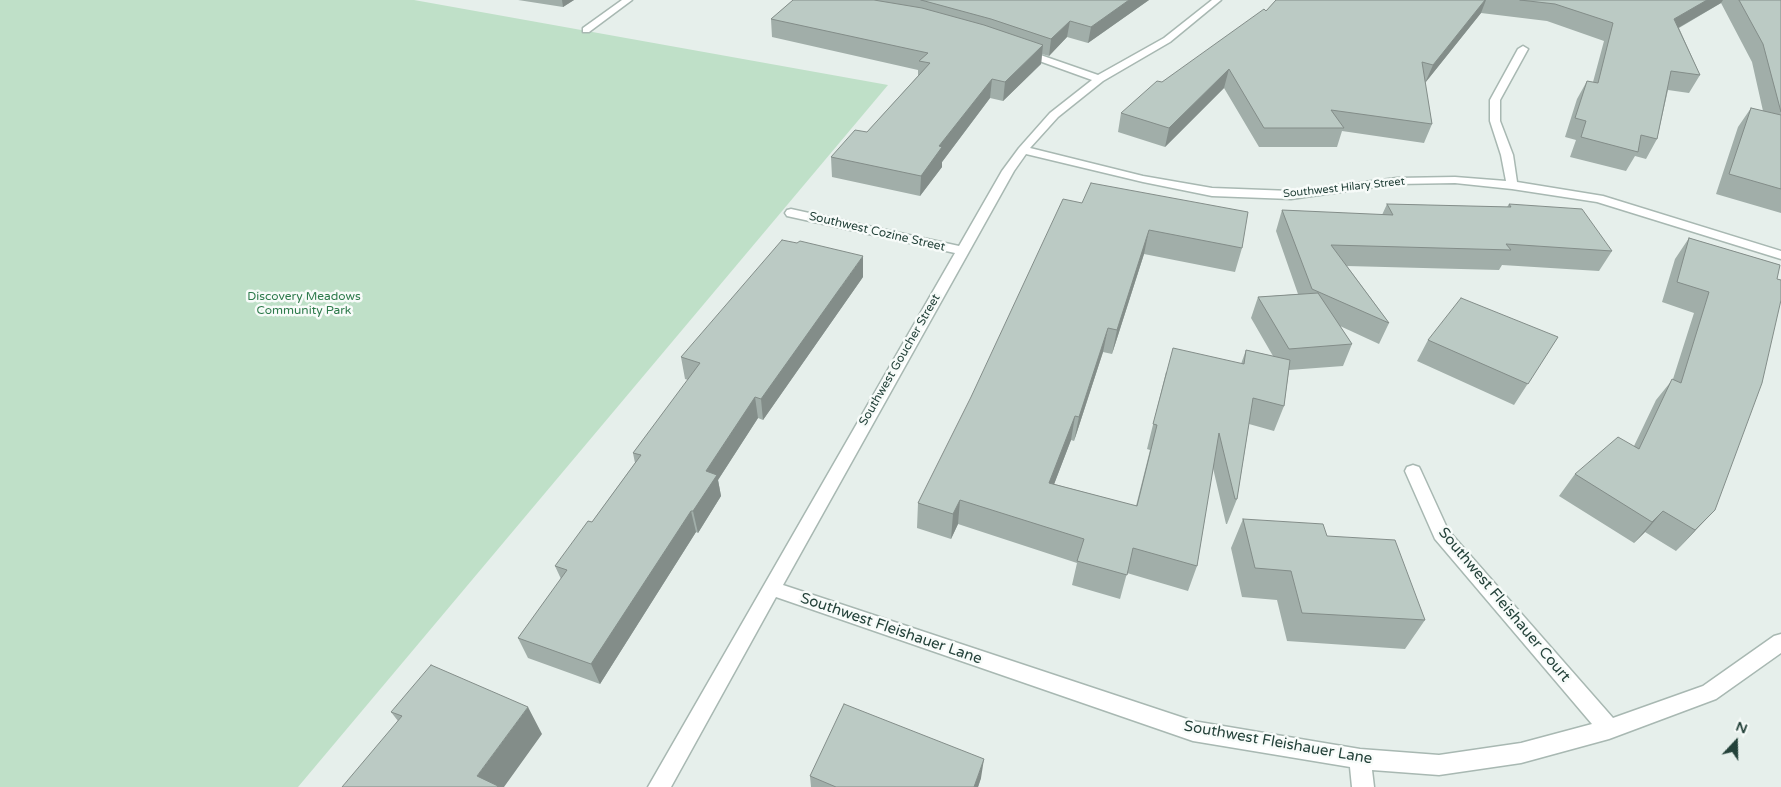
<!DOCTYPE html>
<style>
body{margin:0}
#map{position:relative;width:1781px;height:787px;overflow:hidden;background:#e6efeb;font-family:"Varela Round",sans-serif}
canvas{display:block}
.north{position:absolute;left:1711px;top:717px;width:50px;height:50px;-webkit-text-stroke:4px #f7fbf9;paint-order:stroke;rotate:21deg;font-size:14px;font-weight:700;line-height:20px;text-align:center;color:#24423a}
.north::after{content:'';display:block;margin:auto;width:18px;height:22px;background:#24423a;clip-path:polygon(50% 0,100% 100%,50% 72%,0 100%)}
</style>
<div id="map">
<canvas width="1781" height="787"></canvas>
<div class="north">N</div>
</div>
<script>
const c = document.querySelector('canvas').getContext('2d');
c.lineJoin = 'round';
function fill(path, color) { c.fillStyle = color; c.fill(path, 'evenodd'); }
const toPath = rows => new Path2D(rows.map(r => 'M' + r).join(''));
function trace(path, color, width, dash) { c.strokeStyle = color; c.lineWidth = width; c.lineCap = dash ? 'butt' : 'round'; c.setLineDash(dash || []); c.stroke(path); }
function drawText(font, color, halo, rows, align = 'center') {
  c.font = font + ' "Varela Round",sans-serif'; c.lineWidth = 5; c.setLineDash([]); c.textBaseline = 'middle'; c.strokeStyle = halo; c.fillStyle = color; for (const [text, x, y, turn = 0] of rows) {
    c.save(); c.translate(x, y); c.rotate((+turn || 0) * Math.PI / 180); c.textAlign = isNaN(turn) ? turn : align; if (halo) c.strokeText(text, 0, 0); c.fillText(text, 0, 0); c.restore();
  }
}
const green = toPath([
 [0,0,414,0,888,85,298,787,0,787]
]);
const street = toPath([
 [622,0,632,0,589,32,583,32,583,28,622,0],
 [1212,0,1221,0,1170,42,1103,81,1058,117,1030,148,1143,176,1212,188,1291,191,1397,178,1455,177,1506,181,1501,155,1490,121,1490,100,1518,49,1523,46,1528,49,1500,100,1500,121,1513,155,1517,182,1603,196,1781,251,1781,259,1597,202,1512,189,1455,183,1397,184,1291,199,1212,196,1143,182,1026,154,1014,171,783,585,1193,721,1360,749,1439,755,1521,743,1592,724,1435,539,1405,471,1407,467,1413,465,1419,467,1421,471,1448,530,1613,718,1703,686,1774,636,1781,634,1781,653,1716,699,1609,739,1521,763,1439,775,1372,770,1374,787,1352,787,1350,767,1193,741,776,597,671,787,648,787,955,253,787,216,785,213,787,210,791,209,959,246,1002,171,1019,148,1050,113,1092,80,1020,54,1020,50,1026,50,1098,75,1164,38,1212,0]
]);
const wall = toPath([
 [518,0,574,0,563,7],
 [793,0,1149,0,1088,43,1067,37,1049,56,1042,54,1041,64,1003,101,990,98,942,162,942,167,920,196,832,177,831,157,867,132,918,76,918,70,772,37,771,19],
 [1276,0,1781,0,1781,213,1716,194,1738,127,1751,108,1763,111,1752,62,1721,3,1679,28,1700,75,1689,93,1668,90,1657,139,1646,159,1635,156,1626,171,1570,157,1576,140,1565,137,1577,99,1587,81,1593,82,1604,41,1547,21,1481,13,1425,83,1432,124,1424,143,1342,131,1337,147,1259,147,1224,88,1165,147,1118,132,1121,113,1162,82,1266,11],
 [1082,203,1242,248,1235,272,1144,254,1112,354,1103,352,1074,441,1071,440,1054,484,1136,506,1150,450,1147,449,1166,372,1241,364,1246,350,1273,356,1251,318,1258,297,1298,294,1276,231,1282,210,1382,215,1387,204,1507,207,1509,204,1612,251,1599,271,1502,265,1499,270,1347,266,1389,323,1379,344,1340,326,1352,344,1343,366,1289,370,1284,406,1274,431,1249,424,1237,499,1227,524,1226,524,1213,468,1197,566,1188,591,1127,573,1120,599,1072,585,1077,563,958,524,951,539,917,528,918,503],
 [1689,238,1780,265,1695,531,1676,551,1645,532,1634,543,1559,496,1575,474,1634,446,1656,400,1673,379,1694,313,1662,302,1675,259],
 [863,277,763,420,758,418,718,480,721,496,698,533,696,532,600,684,528,658,518,638,561,579,555,566,592,522,635,463,633,453,688,380,685,379,681,357],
 [1558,337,1514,405,1417,361,1428,340],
 [1243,519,1425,620,1405,649,1287,641,1277,600,1242,597,1231,548],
 [391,712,542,734,398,721],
 [810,776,981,778,978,787,811,787]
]);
const shadedWall = toPath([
 [562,0,574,0,563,7],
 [1129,0,1149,0,1088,43,1091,27],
 [1485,0,1486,0,1481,13,1425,83,1433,65],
 [1707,0,1723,0,1721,3,1664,36,1674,19],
 [1070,21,1067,37,1049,56,1051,39],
 [1043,45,1041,64,1003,101,1005,82],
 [1229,69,1224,88,1165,147,1169,128],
 [992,79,990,98,942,162,942,167,920,196,921,176,939,146],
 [1149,230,1144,254,1112,354,1117,330],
 [863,256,863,277,763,420,761,399],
 [1108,328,1103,352,1074,441,1079,417],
 [755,397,758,418,718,480,721,496,698,533,693,511,706,471],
 [1075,416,1071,440,1045,508,1049,483],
 [960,500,958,524,951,539,953,514],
 [1715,510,1695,531,1676,551,1695,530],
 [691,511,696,532,600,684,591,664],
 [1663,511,1645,532,1634,543,1652,522],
 [528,707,542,734,504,787,484,787,477,776],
 [984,759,981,778,978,787,974,787]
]);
const building = toPath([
 [793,0,874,0,922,8,984,25,1043,45,1005,82,992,79,939,146,942,147,921,176,831,157,855,130,867,132,930,63,919,61,928,53,771,19,793,0],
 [921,0,1129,0,1091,27,1070,21,1051,39,991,19,921,0],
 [1276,0,1485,0,1433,65,1422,62,1432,124,1331,110,1344,128,1264,128,1229,69,1169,128,1121,113,1157,81,1162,82,1264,9,1266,11,1276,0],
 [1520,0,1707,0,1674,19,1700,75,1671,71,1657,139,1641,135,1638,152,1581,137,1586,121,1575,118,1587,81,1598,83,1613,23,1555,4,1520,0],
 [1739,0,1781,0,1781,112,1763,44,1739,0],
 [1751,108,1781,115,1781,189,1729,174,1751,108],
 [1091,183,1248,212,1242,248,1149,230,1117,330,1108,328,1079,417,1075,416,1049,483,1137,506,1157,425,1153,424,1173,348,1244,364,1246,350,1290,360,1284,406,1253,398,1237,499,1235,499,1219,433,1197,566,1133,548,1127,575,1077,561,1084,539,960,500,953,514,918,503,971,397,1063,199,1082,203,1091,183],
 [1387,204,1511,207,1509,204,1582,209,1612,251,1506,244,1511,250,1331,245,1389,323,1312,289,1282,210,1393,215,1387,204],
 [1689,238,1780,265,1777,279,1781,280,1781,300,1762,383,1715,510,1695,530,1663,511,1652,522,1575,474,1618,437,1639,449,1672,379,1681,383,1709,292,1677,282,1689,238],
 [782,240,797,243,800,241,863,256,761,399,755,397,706,471,717,475,693,511,691,511,591,664,518,638,567,570,555,566,588,521,592,522,641,455,633,453,700,363,681,357,782,240],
 [1318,293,1352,344,1289,349,1258,297,1318,293],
 [1461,298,1558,337,1528,384,1428,340,1461,298],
 [1243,519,1323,524,1327,536,1395,540,1425,620,1302,613,1291,571,1255,568,1243,519],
 [431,665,528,707,477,776,498,786,497,787,342,787,402,716,391,712,431,665],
 [844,704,984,759,974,787,836,787,810,776,844,704]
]);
const farStreetnames = [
 ["Southwest Hilary Street",1344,188,-6]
];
const streetNames = [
 ["Southwest Cozine Street",877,232,13],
 ["Southwest Goucher Street",900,360,-60]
];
const parkNames = [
 ["Discovery Meadows",304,297],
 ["Community Park",304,311]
];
const nearStreetnames = [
 ["Southwest Fleishauer Court",1504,605,50],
 ["Southwest Fleishauer Lane",891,629,19],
 ["Southwest Fleishauer Lane",1278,743,10]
];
fill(green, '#bfe0c8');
trace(street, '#a8b8b2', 3);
fill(street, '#fff');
fill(wall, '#a1aea9');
fill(shadedWall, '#838d89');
fill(building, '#bbcac4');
trace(building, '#838d89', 1);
drawText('11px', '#24423a', '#f7fbf9', farStreetnames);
drawText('12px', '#24423a', '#f7fbf9', streetNames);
drawText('12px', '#2d7a4b', '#f7fbf9', parkNames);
drawText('15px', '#24423a', '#f7fbf9', nearStreetnames);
</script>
